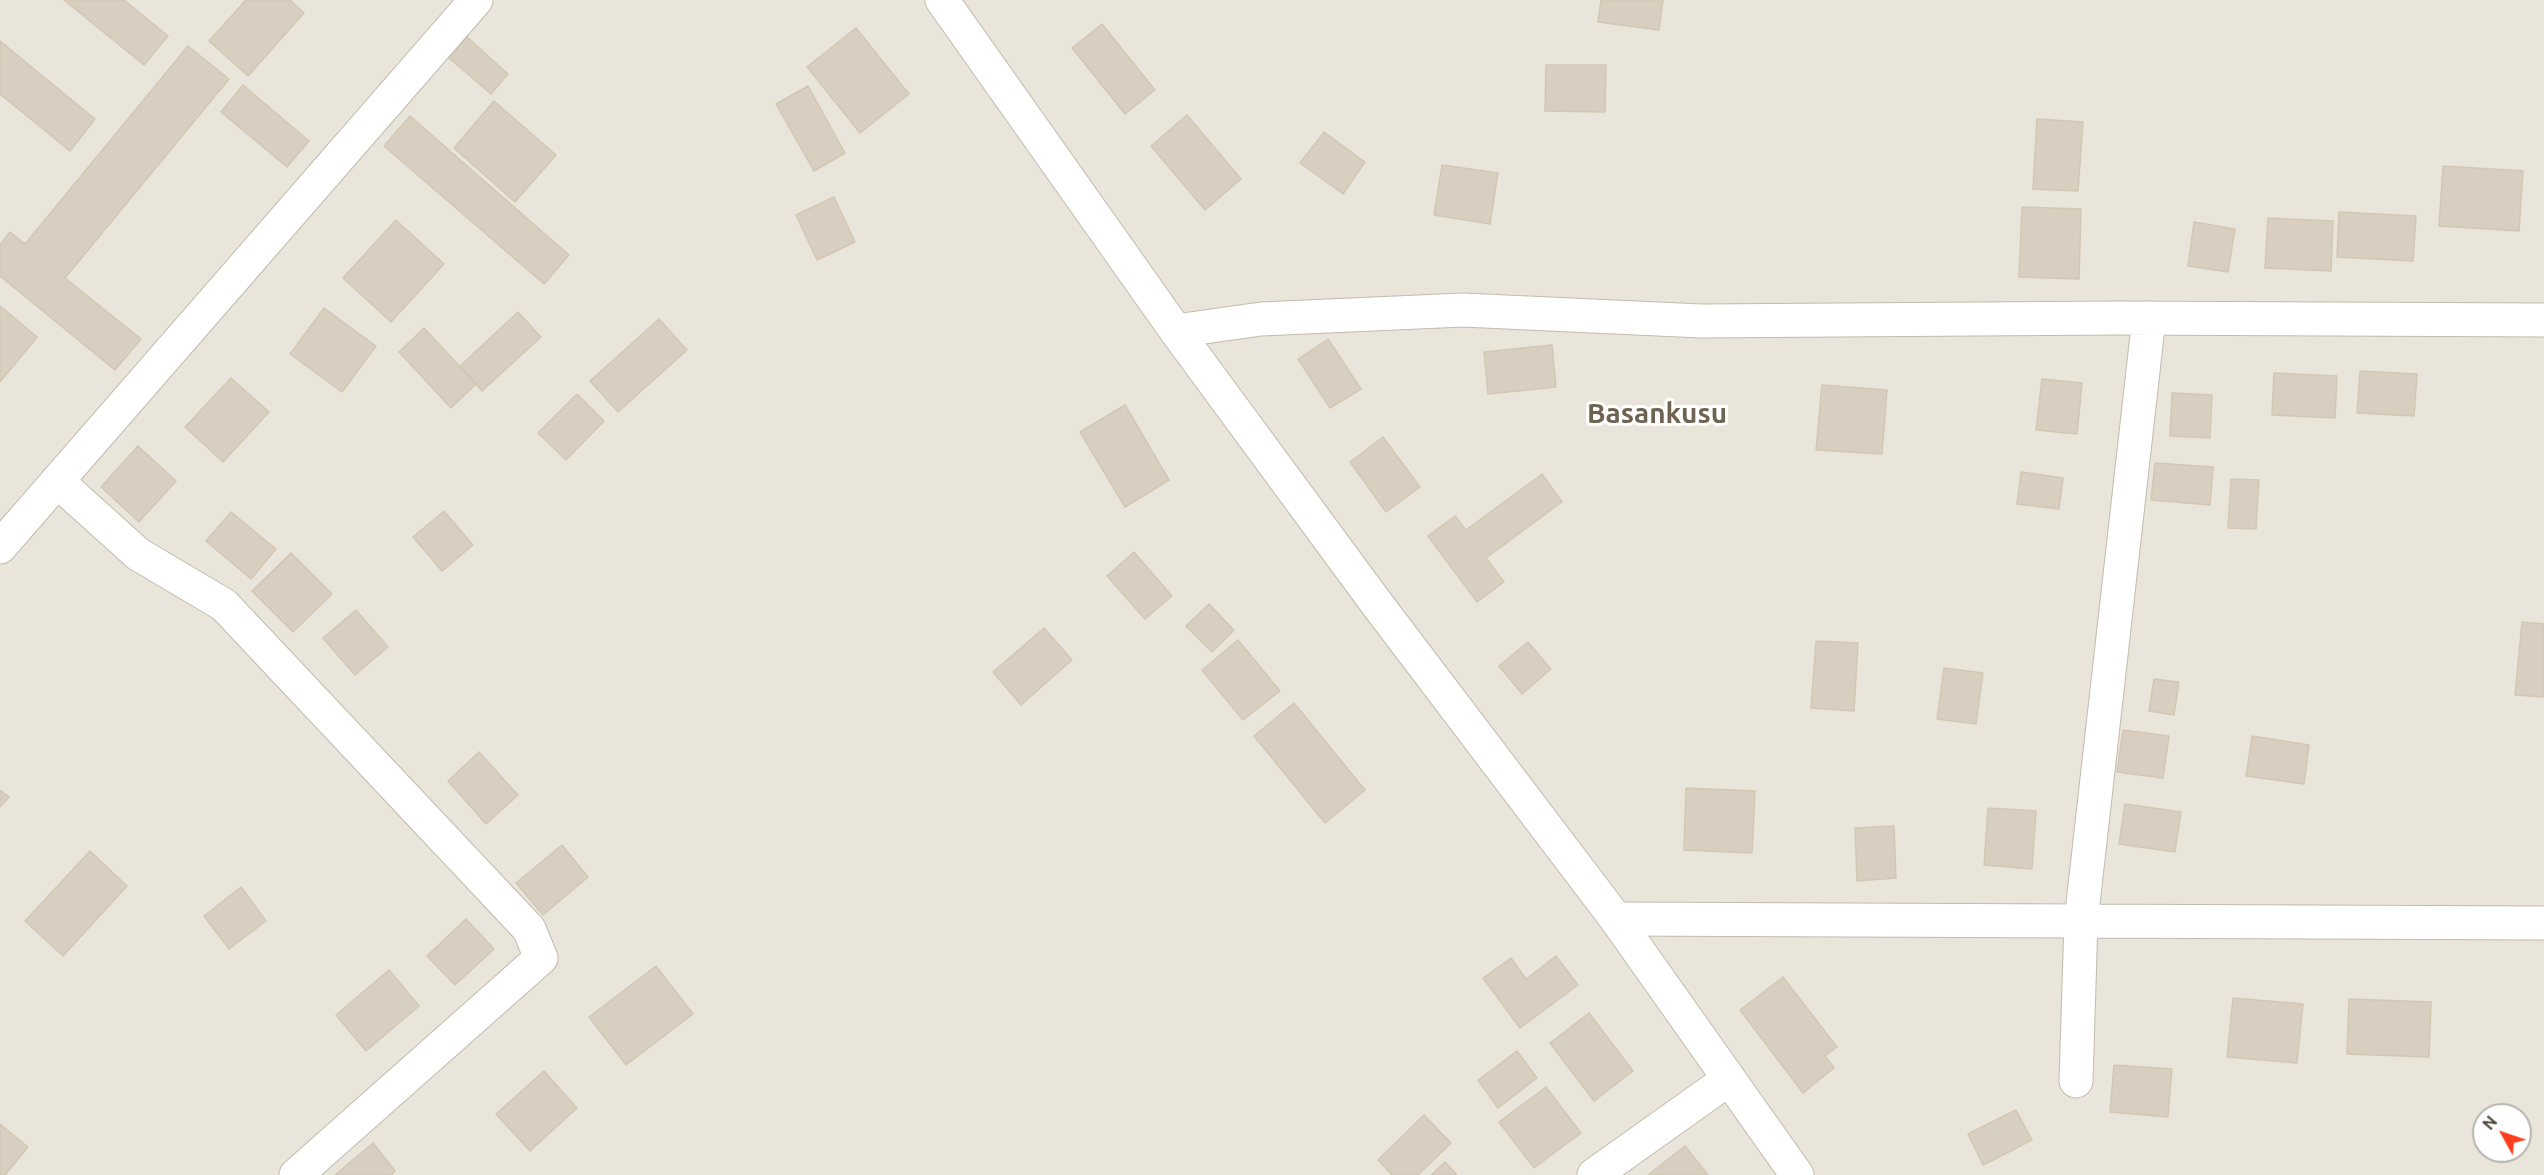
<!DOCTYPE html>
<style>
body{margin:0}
#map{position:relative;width:2544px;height:1175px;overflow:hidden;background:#f6f3ec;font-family:Ubuntu,sans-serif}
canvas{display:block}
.north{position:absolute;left:2472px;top:1103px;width:60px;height:60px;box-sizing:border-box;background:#fff;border:2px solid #b7b4b0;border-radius:50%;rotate:310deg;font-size:16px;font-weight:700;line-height:24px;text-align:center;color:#4b4439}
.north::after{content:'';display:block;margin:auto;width:21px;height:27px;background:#fc3f1d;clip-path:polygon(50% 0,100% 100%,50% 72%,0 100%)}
</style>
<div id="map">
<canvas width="2544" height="1175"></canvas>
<div class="north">N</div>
</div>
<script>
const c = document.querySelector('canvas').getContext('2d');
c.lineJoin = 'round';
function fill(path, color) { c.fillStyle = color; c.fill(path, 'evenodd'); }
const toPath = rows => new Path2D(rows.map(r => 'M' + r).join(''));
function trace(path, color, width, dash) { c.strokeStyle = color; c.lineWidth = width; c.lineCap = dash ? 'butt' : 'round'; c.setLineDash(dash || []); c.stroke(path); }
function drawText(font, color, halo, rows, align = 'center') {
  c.font = font + ' Ubuntu,sans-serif'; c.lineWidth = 6; c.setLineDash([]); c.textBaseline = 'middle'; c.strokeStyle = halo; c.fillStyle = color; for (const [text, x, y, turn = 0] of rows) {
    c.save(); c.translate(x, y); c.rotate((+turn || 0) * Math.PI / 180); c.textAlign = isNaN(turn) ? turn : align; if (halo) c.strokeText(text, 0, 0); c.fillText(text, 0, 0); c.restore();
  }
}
const residential = toPath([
 [0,0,2544,0,2544,1175,0,1175],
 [2484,1115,2520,1115,2520,1151,2484,1151]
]);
const building = toPath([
 [64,0,124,0,168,36,144,65,64,0],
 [246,0,290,0,304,13,248,76,209,41,246,0],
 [1601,0,1663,0,1659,30,1598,22,1601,0],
 [1102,24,1155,90,1125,114,1072,48,1102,24],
 [856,28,909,94,860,133,807,67,856,28],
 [467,37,508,74,491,94,449,58,467,37],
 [0,41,95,119,70,151,0,94,0,41],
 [188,46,229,79,65,278,141,339,115,370,0,276,0,245,10,232,25,244,188,46],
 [1546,65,1606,65,1605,112,1545,111,1546,65],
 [243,85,309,141,287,167,221,112,243,85],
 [808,86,845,153,814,171,776,104,808,86],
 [494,101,556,155,515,202,454,148,494,101],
 [1187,115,1241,179,1205,210,1151,146,1187,115],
 [410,116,569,255,544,284,384,146,410,116],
 [2037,119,2083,122,2078,191,2033,189,2037,119],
 [1324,132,1365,162,1343,194,1300,163,1324,132],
 [1442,165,1498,173,1490,224,1434,215,1442,165],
 [2443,166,2523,171,2519,231,2439,226,2443,166],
 [834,197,855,242,817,260,796,215,834,197],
 [2022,207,2081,209,2079,279,2019,277,2022,207],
 [2339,212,2416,216,2413,261,2337,257,2339,212],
 [2268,218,2333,221,2331,271,2265,268,2268,218],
 [396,220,444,264,391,322,343,278,396,220],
 [2194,222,2235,229,2228,272,2188,266,2194,222],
 [0,306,37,337,0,382,0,306],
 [324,308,376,346,342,392,290,354,324,308],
 [518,312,541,337,482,391,460,366,518,312],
 [659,319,687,350,618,412,590,381,659,319],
 [424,328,476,384,451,408,399,352,424,328],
 [1328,339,1361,389,1330,408,1298,359,1328,339],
 [1552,345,1556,387,1488,394,1484,352,1552,345],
 [2360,371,2417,374,2414,416,2357,413,2360,371],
 [2274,373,2337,376,2335,418,2272,415,2274,373],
 [231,378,269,412,223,462,185,427,231,378],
 [2042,379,2082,383,2077,434,2036,430,2042,379],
 [1822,385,1887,390,1882,454,1816,450,1822,385],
 [2172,393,2212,395,2210,438,2170,436,2172,393],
 [577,394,604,421,566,460,538,433,577,394],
 [1125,405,1169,480,1125,507,1080,432,1125,405],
 [1383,437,1420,487,1386,512,1350,462,1383,437],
 [138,446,176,481,139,522,101,487,138,446],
 [2155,463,2213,467,2210,505,2151,500,2155,463],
 [2021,472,2063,478,2059,509,2017,504,2021,472],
 [1542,474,1562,502,1486,558,1504,582,1477,602,1428,536,1455,516,1466,530,1542,474],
 [2231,479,2259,480,2256,529,2228,528,2231,479],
 [444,511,473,545,442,571,413,537,444,511],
 [231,512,276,549,251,579,206,541,231,512],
 [1134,552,1172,596,1145,619,1107,576,1134,552],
 [291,553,332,594,293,632,252,591,291,553],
 [1209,604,1234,630,1212,652,1186,626,1209,604],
 [356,610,388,647,355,675,323,638,356,610],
 [2522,622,2544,624,2544,697,2515,695,2522,622],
 [1044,628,1072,660,1021,705,993,672,1044,628],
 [1238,640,1280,691,1243,720,1202,670,1238,640],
 [1816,641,1858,643,1854,711,1811,708,1816,641],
 [1528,642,1551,669,1522,694,1499,666,1528,642],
 [1944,668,1983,673,1976,724,1937,719,1944,668],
 [2154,679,2179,682,2174,715,2149,711,2154,679],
 [1294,703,1365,790,1325,823,1254,736,1294,703],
 [2123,730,2169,736,2163,778,2117,772,2123,730],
 [2252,736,2309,745,2304,784,2246,776,2252,736],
 [479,752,518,795,486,824,448,781,479,752],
 [1686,788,1755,791,1752,853,1684,850,1686,788],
 [0,790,9,797,0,807,0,790],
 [2125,804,2181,812,2175,852,2119,844,2125,804],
 [1988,808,2036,811,2032,869,1984,865,1988,808],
 [1894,826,1896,878,1857,881,1855,828,1894,826],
 [562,845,588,877,543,915,516,883,562,845],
 [90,851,127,886,63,956,25,921,90,851],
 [241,887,266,921,229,949,204,916,241,887],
 [466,919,494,949,455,985,427,956,466,919],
 [1556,956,1578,985,1520,1028,1483,978,1511,958,1526,979,1556,956],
 [656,966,693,1014,626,1065,589,1017,656,966],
 [389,970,419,1006,366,1051,336,1015,389,970],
 [1783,977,1837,1047,1825,1056,1834,1068,1803,1093,1740,1010,1783,977],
 [2233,998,2303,1004,2297,1063,2227,1057,2233,998],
 [2349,999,2431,1002,2429,1057,2347,1054,2349,999],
 [1589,1013,1633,1071,1594,1101,1550,1043,1589,1013],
 [1517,1051,1537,1078,1498,1108,1478,1080,1517,1051],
 [2114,1065,2172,1069,2168,1117,2110,1112,2114,1065],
 [544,1071,577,1108,530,1151,496,1114,544,1071],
 [1546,1087,1581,1133,1534,1168,1499,1122,1546,1087],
 [2016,1110,2032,1140,1983,1165,1968,1134,2016,1110],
 [1424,1115,1451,1143,1418,1175,1392,1175,1378,1160,1424,1115],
 [0,1124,28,1147,5,1175,0,1175,0,1124],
 [373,1143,395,1171,391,1175,335,1175,373,1143],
 [1685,1146,1708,1175,1648,1175,1685,1146],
 [1445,1162,1457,1175,1431,1175,1445,1162]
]);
const minor = toPath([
 [1176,331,1261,319,1463,310,1701,321,2117,318,2544,320],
 [57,481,138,554,224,605,529,929,541,958,296,1175],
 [0,547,476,0],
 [1616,919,2544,923],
 [2076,1081,2081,921,2149,318],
 [1594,1175,1729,1079]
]);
const tertiary = toPath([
 [942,0,1176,331,1377,604,1616,919,1797,1175]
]);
const townNames = [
 ["Basankusu",1657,414]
];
fill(residential, '#eae5da');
fill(building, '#d8cfc1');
trace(building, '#d3c7b4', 1.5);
trace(minor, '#c2bbae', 35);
trace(tertiary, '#c2bbae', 35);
trace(minor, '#fff', 33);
trace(tertiary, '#fff', 33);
drawText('bold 28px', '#6e6250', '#fff', townNames);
</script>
